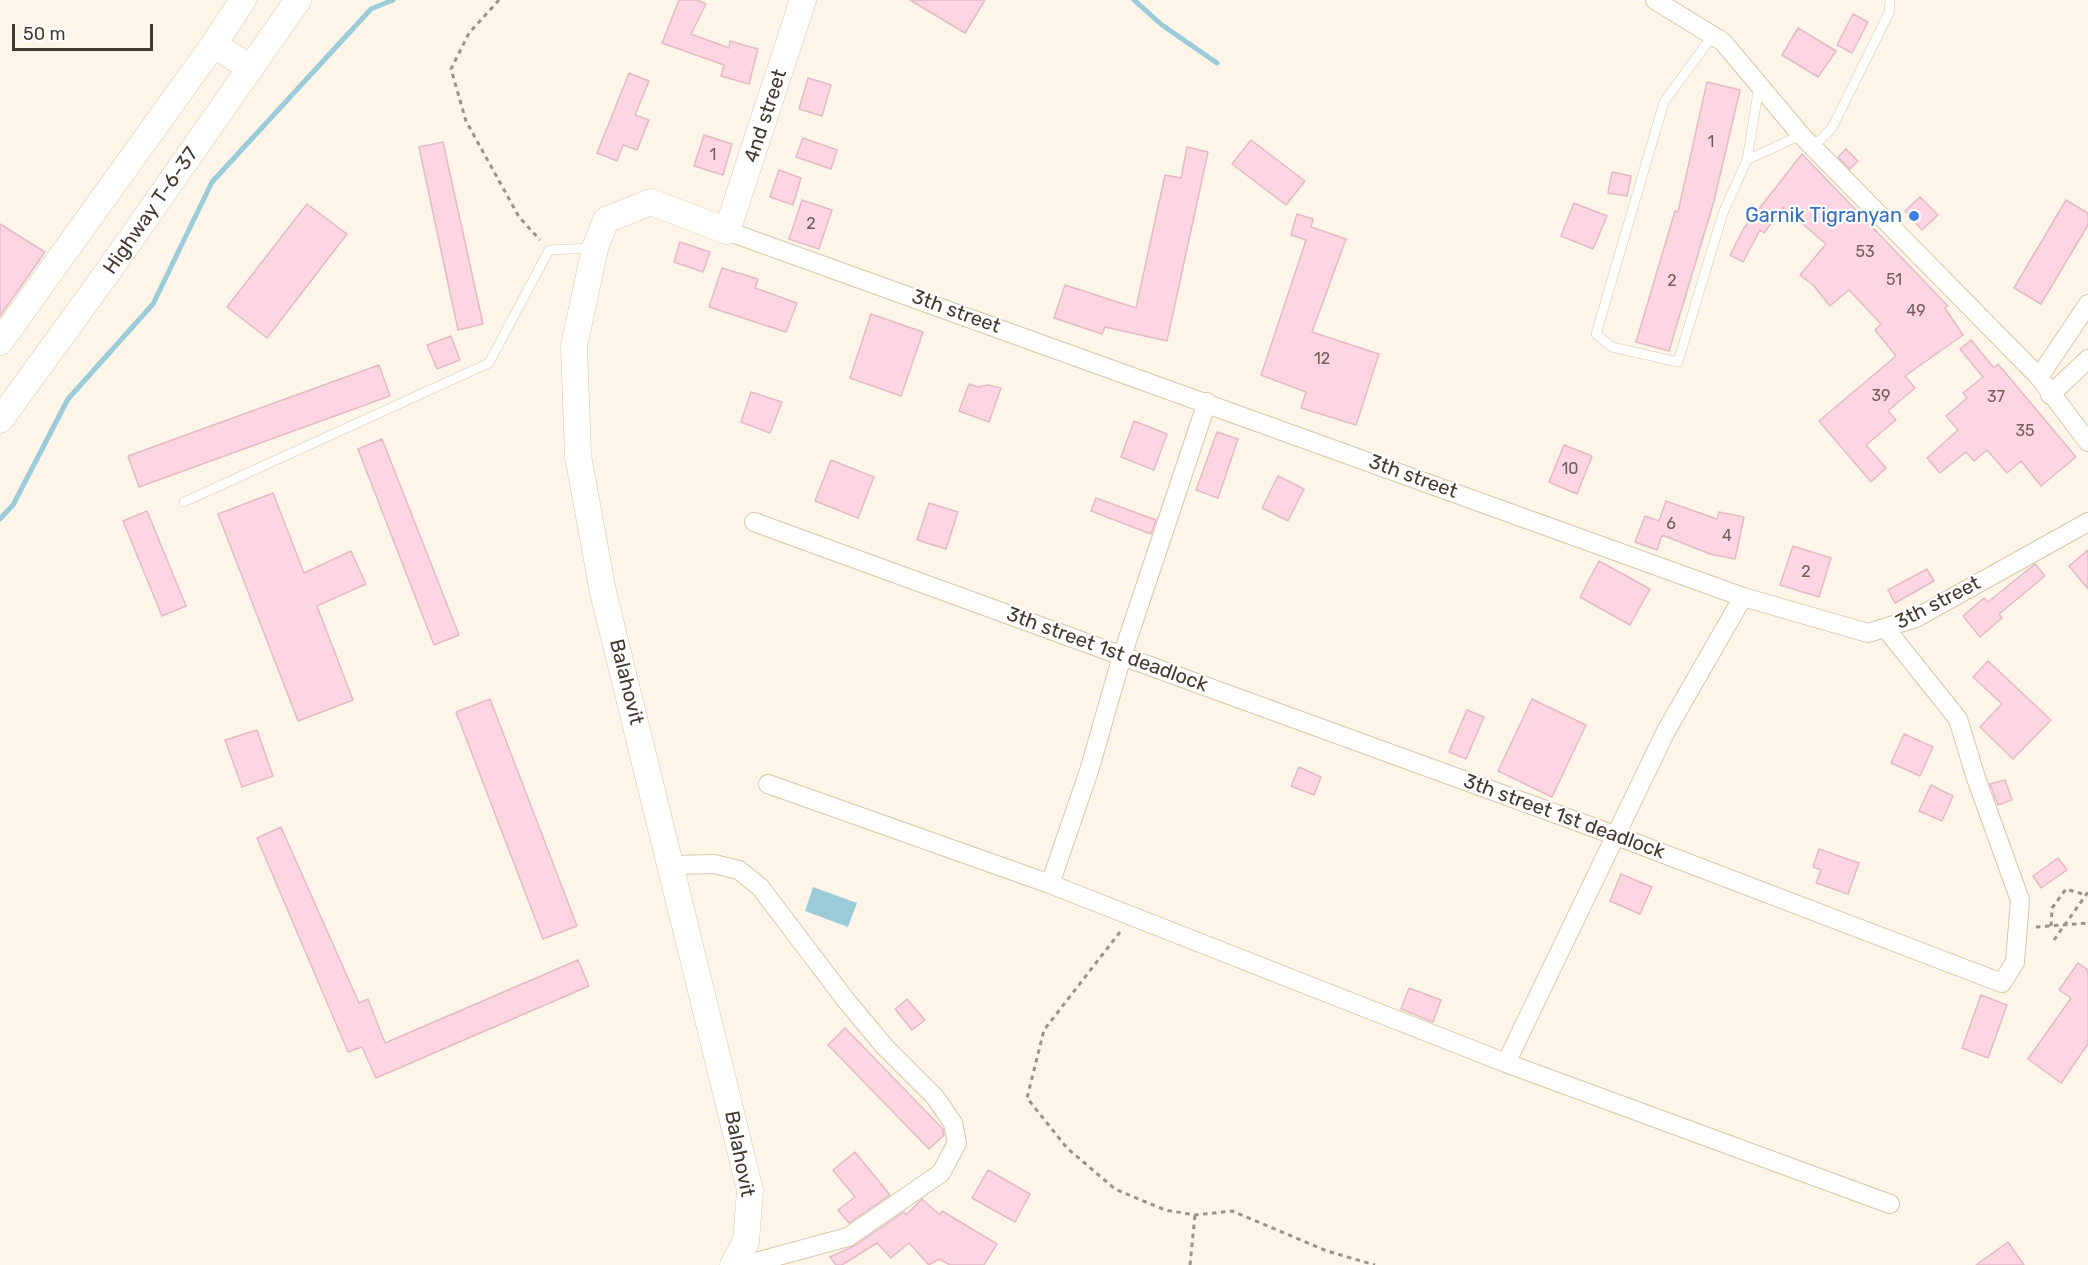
<!DOCTYPE html>
<style>
body{margin:0}
#map{position:relative;width:2088px;height:1265px;overflow:hidden;background:#fdf5e8;font-family:Rubik,sans-serif}
canvas{display:block}
.scale{position:absolute;left:12px;top:24px;width:141px;height:27px;box-sizing:border-box;border:3px solid #423a2d;border-top:0;padding-left:8px;font-size:18px;line-height:21px;white-space:nowrap;color:#423a2d;-webkit-text-stroke:4px #fff;paint-order:stroke}
</style>
<div id="map">
<canvas width="2088" height="1265"></canvas>
<div class="scale">50 m</div>
</div>
<script>
const c = document.querySelector('canvas').getContext('2d');
c.lineJoin = 'round';
function fill(path, color) { c.fillStyle = color; c.fill(path, 'evenodd'); }
const toPath = rows => new Path2D(rows.map(r => 'M' + r).join(''));
function trace(path, color, width, dash) { c.strokeStyle = color; c.lineWidth = width; c.lineCap = dash ? 'butt' : 'round'; c.setLineDash(dash || []); c.stroke(path); }
function drawText(font, color, halo, rows, align = 'center') {
  c.font = font + ' Rubik,sans-serif'; c.lineWidth = 4.5; c.setLineDash([]); c.textBaseline = 'middle'; c.strokeStyle = halo; c.fillStyle = color; for (const [text, x, y, turn = 0] of rows) {
    c.save(); c.translate(x, y); c.rotate((+turn || 0) * Math.PI / 180); c.textAlign = isNaN(turn) ? turn : align; if (halo) c.strokeText(text, 0, 0); c.fillText(text, 0, 0); c.restore();
  }
}
const water = toPath([
 [813,887,857,903,848,927,805,911]
]);
const stream = toPath([
 [1134,0,1162,25,1217,63],
 [0,519,13,505,68,399,153,304,212,182,371,9,393,0]
]);
const building = toPath([
 [679,0,697,0,706,4,691,34,729,48,730,41,758,49,749,84,721,76,724,65,662,43,679,0],
 [910,0,985,0,965,33,910,0],
 [1853,14,1868,22,1852,53,1837,45,1853,14],
 [1798,28,1836,51,1818,77,1782,55,1798,28],
 [629,73,649,81,635,115,649,120,637,150,623,145,617,161,597,153,629,73],
 [808,78,831,85,822,116,799,109,808,78],
 [1707,82,1740,90,1714,201,1669,351,1636,342,1675,211,1678,212,1707,82],
 [704,135,732,144,723,175,694,166,704,135],
 [803,138,837,150,831,169,796,157,803,138],
 [1251,140,1305,181,1286,205,1232,164,1251,140],
 [443,142,483,324,458,330,419,147,443,142],
 [1187,147,1208,152,1167,341,1105,327,1102,334,1054,318,1065,285,1136,308,1165,175,1181,178,1187,147],
 [1846,149,1858,161,1850,169,1838,157,1846,149],
 [1802,154,1948,306,1945,308,1963,335,1905,376,1915,388,1888,411,1896,420,1866,445,1886,468,1871,482,1819,421,1896,356,1875,330,1881,324,1849,290,1830,306,1814,286,1800,275,1826,244,1783,207,1764,233,1760,230,1743,262,1730,255,1744,228,1802,154],
 [779,170,801,178,793,205,770,197,779,170],
 [1612,172,1631,176,1627,196,1608,193,1612,172],
 [1920,197,1938,215,1922,230,1905,211,1920,197],
 [802,200,832,210,819,249,789,239,802,200],
 [2066,200,2088,213,2088,225,2041,304,2014,288,2066,200],
 [1574,203,1607,216,1593,249,1561,236,1574,203],
 [307,204,347,234,267,338,227,307,307,204],
 [1297,214,1313,219,1311,227,1346,239,1312,332,1379,354,1356,425,1301,408,1306,392,1261,375,1306,240,1291,235,1297,214],
 [0,224,45,252,0,316,0,224],
 [680,242,710,252,703,272,674,262,680,242],
 [722,268,758,279,755,288,797,303,786,332,709,307,722,268],
 [871,314,923,332,901,396,850,378,871,314],
 [451,336,460,360,437,369,427,345,451,336],
 [1971,340,1994,368,1998,364,2076,457,2041,486,2021,461,2007,473,1987,450,1974,461,1966,452,1940,473,1927,458,1958,430,1946,416,1967,398,1963,393,1983,377,1960,349,1971,340],
 [379,365,390,396,139,487,128,456,379,365],
 [969,384,978,387,988,385,1001,388,989,422,959,411,969,384],
 [751,392,782,402,770,433,741,422,751,392],
 [1134,421,1167,434,1154,470,1121,457,1134,421],
 [1217,432,1238,439,1218,498,1196,490,1217,432],
 [382,439,459,635,434,645,358,449,382,439],
 [1564,445,1592,456,1577,494,1549,482,1564,445],
 [831,460,874,477,858,518,815,501,831,460],
 [1278,476,1304,489,1288,521,1262,508,1278,476],
 [273,493,304,573,351,551,366,584,317,606,353,700,298,721,218,514,273,493],
 [1096,498,1156,520,1151,534,1091,511,1096,498],
 [1666,501,1717,519,1719,512,1744,517,1735,559,1710,554,1662,535,1657,550,1635,542,1645,516,1659,521,1666,501],
 [929,503,958,512,946,549,917,540,929,503],
 [147,511,186,606,162,616,123,521,147,511],
 [1793,546,1831,558,1819,597,1780,585,1793,546],
 [2088,550,2088,589,2069,566,2088,550],
 [1599,561,1650,589,1630,625,1580,597,1599,561],
 [2035,564,2045,576,1999,614,2002,618,1980,637,1963,616,1984,598,1988,602,2035,564],
 [1927,569,1934,581,1895,603,1888,590,1927,569],
 [1988,661,2051,720,2013,759,1980,727,2002,704,1973,677,1988,661],
 [490,699,577,926,543,939,456,712,490,699],
 [1532,699,1586,725,1552,797,1498,771,1532,699],
 [1467,710,1484,717,1466,759,1449,752,1467,710],
 [257,730,273,776,242,787,225,740,257,730],
 [1904,734,1933,747,1920,776,1891,763,1904,734],
 [1299,767,1321,777,1314,795,1291,786,1299,767],
 [2005,780,2012,800,1998,805,1990,784,2005,780],
 [1931,785,1953,796,1942,821,1919,811,1931,785],
 [281,827,359,1003,368,999,385,1043,578,960,589,986,376,1078,362,1047,348,1052,257,838,281,827],
 [1819,849,1859,863,1848,894,1816,883,1821,870,1813,867,1819,849],
 [2058,858,2067,870,2041,888,2033,876,2058,858],
 [1621,874,1652,887,1640,914,1610,901,1621,874],
 [2078,963,2088,970,2088,1044,2061,1083,2028,1059,2071,998,2059,990,2078,963],
 [1409,988,1441,1000,1433,1022,1401,1009,1409,988],
 [1981,995,2007,1005,1988,1058,1962,1048,1981,995],
 [907,999,925,1020,912,1030,895,1009,907,999],
 [845,1028,943,1129,944,1135,929,1149,828,1045,845,1028],
 [855,1152,890,1195,849,1223,838,1210,855,1197,833,1170,855,1152],
 [988,1170,1030,1194,1015,1222,972,1198,988,1170],
 [922,1199,940,1215,942,1211,997,1244,984,1265,950,1265,939,1259,929,1265,909,1243,891,1258,877,1243,842,1265,836,1265,830,1257,854,1246,904,1212,906,1215,922,1199],
 [2008,1242,2024,1265,1976,1265,2008,1242]
]);
const path = toPath([
 [499,0,469,33,451,69,466,121,519,217,540,240],
 [2051,926,2052,908,2066,889,2086,895],
 [2036,927,2088,923],
 [1120,932,1044,1030,1027,1098,1067,1148,1115,1189,1165,1210,1195,1215,1232,1211,1327,1251,1375,1265],
 [2054,940,2088,892],
 [1190,1265,1195,1215]
]);
const lane = toPath([
 [1713,35,1664,102,1596,334,1612,347,1678,362,1723,213,1747,160,1801,135],
 [1813,147,1832,128,1889,13,1890,0],
 [1747,160,1759,86],
 [184,502,489,363,549,250,592,248]
]);
const street = toPath([
 [1655,0,1723,42,1801,135,2039,377,2088,442],
 [727,231,1743,597,1868,633,1916,618,2088,522],
 [2039,377,2088,304],
 [2050,395,2088,359],
 [754,522,1617,836,2002,983,2015,962,2020,900,1976,778,1958,719,1886,629],
 [768,784,1050,884,1506,1063,1890,1204],
 [672,865,714,864,739,870,760,887,845,999,884,1046,935,1097,953,1123,957,1143,941,1173,848,1237,745,1265],
 [1050,884,1089,771,1122,656,1207,402],
 [1506,1063,1666,731,1743,597]
]);
const secondary = toPath([
 [214,44,251,69],
 [0,342,214,44,243,0],
 [0,420,107,273,298,0],
 [733,1265,746,1242,750,1190,603,592,578,456,574,346,595,248,606,220,651,202,727,231,803,0]
]);
const markers = [
 [1914,216,6,"#3f7fe0"]
];
const numberNames = [
 ["1",1711,142],
 ["1",713,155],
 ["2",811,224],
 ["53",1865,252],
 ["51",1894,280],
 ["2",1672,281],
 ["49",1916,311],
 ["12",1322,359],
 ["39",1881,396],
 ["37",1996,397],
 ["35",2025,431],
 ["10",1570,469],
 ["6",1671,524],
 ["4",1727,536],
 ["2",1806,572]
];
const streetNames = [
 ["4nd street",766,116,-72],
 ["Highway T-6-37",151,211,-55],
 ["3th street",956,312,20],
 ["3th street",1413,477,20],
 ["3th street",1938,603,-27],
 ["3th street 1st deadlock",1107,650,20],
 ["Balahovit",626,682,76],
 ["3th street 1st deadlock",1564,817,20],
 ["Balahovit",739,1154,79]
];
const shopNames = [
 ["Garnik Tigranyan",1902,216]
];
fill(water, '#9cccda');
trace(stream, '#9cccda', 5);
fill(building, '#fed5e2');
trace(building, '#e2bbc7', 1.5);
trace(lane, '#d9c7a6', 10);
trace(street, '#d9c7a6', 20);
trace(secondary, '#d9c7a6', 27);
trace(path, '#9b9386', 3, [4.5, 4.5]);
trace(lane, '#fff', 9);
trace(street, '#fff', 18);
trace(secondary, '#fff', 26);
for (const [x, y, r, color] of markers) { const dot = new Path2D(); dot.arc(x, y, r, 0, 2 * Math.PI); c.fillStyle = color; c.fill(dot); trace(dot, '#fff', 2); }
drawText('16px', '#71615a', null, numberNames);
drawText('20px', '#423a2d', '#fff', streetNames);
drawText('20px', '#366cbe', '#fff', shopNames, 'right');
</script>
